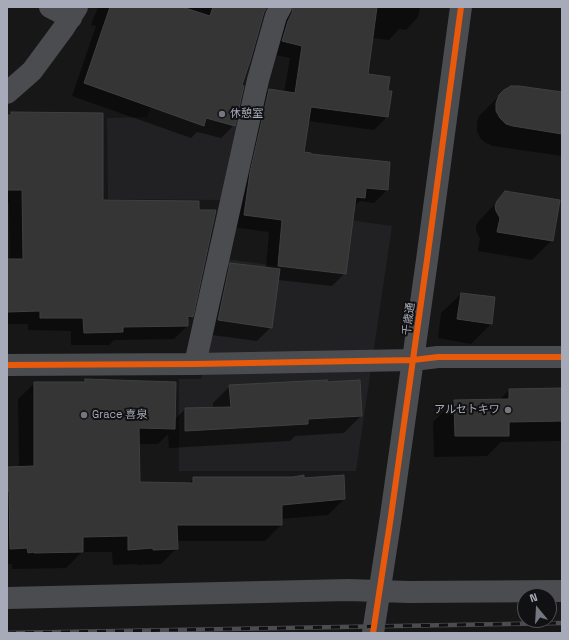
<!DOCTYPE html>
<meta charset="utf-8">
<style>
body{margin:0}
#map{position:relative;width:569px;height:640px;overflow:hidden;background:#171717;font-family:"Space Grotesk",sans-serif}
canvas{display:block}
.frame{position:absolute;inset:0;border:8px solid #a7aab8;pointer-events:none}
.north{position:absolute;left:517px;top:588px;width:40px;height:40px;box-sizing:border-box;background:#111113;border:1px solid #4d4e55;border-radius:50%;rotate:342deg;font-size:11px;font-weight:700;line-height:16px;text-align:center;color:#a7aab8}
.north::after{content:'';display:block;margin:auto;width:14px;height:18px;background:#757780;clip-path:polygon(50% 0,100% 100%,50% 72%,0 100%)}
</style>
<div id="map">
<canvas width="569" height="640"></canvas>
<div class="frame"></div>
<div class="north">N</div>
</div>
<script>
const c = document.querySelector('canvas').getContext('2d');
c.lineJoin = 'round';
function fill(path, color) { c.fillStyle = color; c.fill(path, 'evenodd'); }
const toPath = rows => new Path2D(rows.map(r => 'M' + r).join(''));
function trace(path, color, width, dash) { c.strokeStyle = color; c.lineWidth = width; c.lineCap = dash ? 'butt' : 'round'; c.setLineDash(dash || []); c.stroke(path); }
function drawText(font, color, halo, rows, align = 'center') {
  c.font = font + ' "Space Grotesk","Noto Sans JP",sans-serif'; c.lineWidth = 4; c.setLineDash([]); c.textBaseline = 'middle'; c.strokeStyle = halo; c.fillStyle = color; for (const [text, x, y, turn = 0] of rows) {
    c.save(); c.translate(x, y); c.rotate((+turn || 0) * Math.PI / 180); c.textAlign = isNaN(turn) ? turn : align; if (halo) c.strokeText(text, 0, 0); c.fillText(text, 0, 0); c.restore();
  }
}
const built = toPath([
 [160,82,242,109,223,200,108,199,107,118,147,117],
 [307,214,392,226,356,471,179,471,179,379,201,379,226,259,299,269]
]);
const shadow = toPath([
 [98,7,267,7,263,12,241,86,234,125,221,138,197,132,191,138,72,96,96,26,91,25],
 [267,7,420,7,418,17,406,30,399,29,389,40,372,38,367,74,386,92,391,92,387,117,374,130,308,121,303,153,387,190,374,203,360,201,353,208,345,273,332,286,278,280,271,327,257,341,204,334,216,278,231,264,266,268,269,232,232,227,256,103,269,90,284,93,290,58,270,54,274,9],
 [505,90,562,93,562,156,493,146,486,143,480,138,477,131,477,123,479,116],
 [12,113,102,201,192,316,187,321,187,326,174,339,114,340,109,345,71,345,71,331,28,330,28,324,7,324,7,260,10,260,9,203,7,203,7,116],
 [506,192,552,240,532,260,478,251,480,238,476,231,476,226,478,222],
 [461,294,494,298,491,324,471,344,438,338,441,313],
 [86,380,174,420,185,409,213,408,213,403,230,386,326,383,361,416,344,433,295,436,290,441,169,448,168,434,158,444,138,444,139,483,188,484,194,478,304,479,344,499,328,515,281,519,281,525,265,541,177,541,177,548,161,564,137,565,137,564,113,565,112,552,82,552,66,568,12,569,12,564,7,564,7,468,19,468,18,399,35,383,83,383],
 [562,389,562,441,501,442,487,456,434,457,433,422,454,401,499,400,509,390]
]);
const building = toPath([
 [110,7,182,7,210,16,213,7,267,7,264,12,251,58,242,85,244,86,235,126,206,118,204,126,84,83,110,7],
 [293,7,377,7,368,74,390,77,388,91,392,91,388,117,311,107,304,152,311,153,311,154,390,162,388,190,366,188,365,198,356,197,346,274,278,266,282,220,244,215,250,172,269,89,295,93,302,46,282,41,288,21,292,13,293,7],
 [511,86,519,86,562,92,562,134,513,126,506,124,500,118,496,111,496,103,499,95,504,90,511,86],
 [11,112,103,113,103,200,199,201,199,210,216,210,193,317,188,316,188,326,123,327,123,332,84,333,83,318,40,318,40,311,7,312,7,259,23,259,22,190,7,190,7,115,11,115,11,112],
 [505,191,560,200,553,241,497,232,500,218,496,211,495,206,497,201,505,191],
 [230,263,280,269,272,328,218,320,230,263],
 [461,293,495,297,492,324,457,319,461,293],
 [85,379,176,382,175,429,139,428,140,482,193,483,193,477,293,477,304,475,304,478,344,475,345,499,282,505,282,525,177,525,178,549,153,550,153,548,128,550,128,536,83,537,83,552,34,553,34,552,28,553,27,548,10,549,9,491,7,491,7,467,34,466,34,382,85,382,85,379],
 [327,380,327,382,360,380,362,416,308,419,308,424,185,431,185,408,231,407,229,385,327,380],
 [562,388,562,421,509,422,509,436,455,436,454,400,509,399,509,389,562,388]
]);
const minor = toPath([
 [50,7,71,18],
 [7,93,32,71,63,29,77,7],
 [195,364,258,80,276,16,281,7],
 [7,365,195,364,413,360,438,357,562,357],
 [7,598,348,590,409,592,562,591],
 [373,633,391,516,427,260,461,7]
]);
const rail = toPath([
 [7,633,562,623]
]);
const cycleway = toPath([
 [7,365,195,364,413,360,438,357,562,357],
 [373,633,391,516,427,260,461,7]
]);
const markers = [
 [222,114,4,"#757780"],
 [508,410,4,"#757780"],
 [84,415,4,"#757780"]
];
const poiNames = [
 ["休憩室",230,114],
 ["アルセトキワ",500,410,"right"],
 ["Grace 喜泉",92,415]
];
const streetNames = [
 ["千歳通",409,319,-82]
];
fill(built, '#212123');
fill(shadow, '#0007');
fill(building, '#353536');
trace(building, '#3f4043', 1);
trace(minor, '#4b4c50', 22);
trace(rail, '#4a4c4f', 4.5);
trace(rail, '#111113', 3, [9]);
trace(cycleway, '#e8590c', 6);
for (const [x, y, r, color] of markers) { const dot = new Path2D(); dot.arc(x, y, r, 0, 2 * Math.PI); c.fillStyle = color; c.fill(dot); trace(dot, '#111113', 1.5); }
drawText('11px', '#a7aab8', '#111113', poiNames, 'left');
drawText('11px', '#a7aab8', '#111113', streetNames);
</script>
